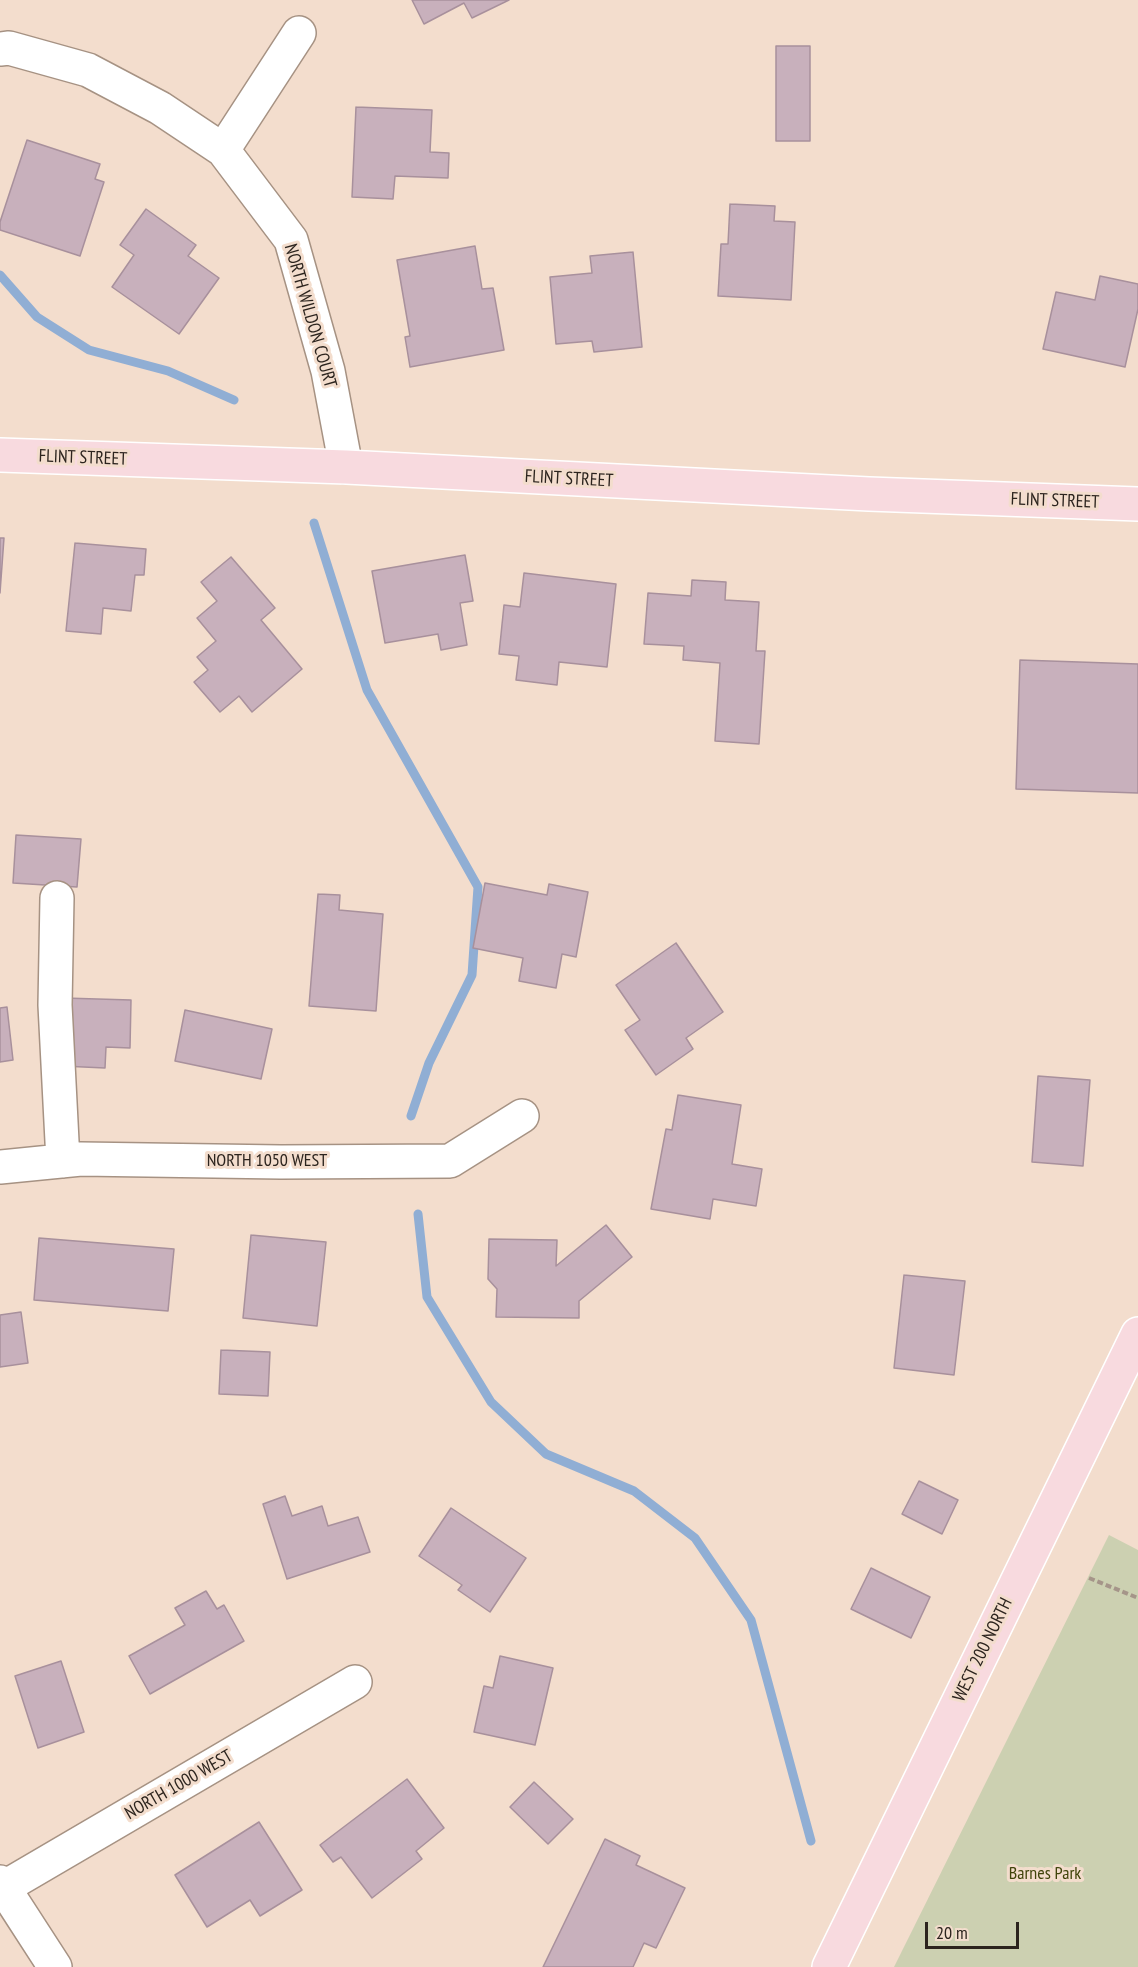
<!DOCTYPE html>
<style>
body{margin:0}
#map{position:relative;width:1138px;height:1967px;overflow:hidden;background:#f3ddcd;font-family:"PT Sans Narrow",sans-serif}
canvas{display:block}
.scale{position:absolute;left:925px;top:1922px;width:94px;height:27px;box-sizing:border-box;border:3px solid #2c241e;border-top:0;padding-left:8px;font-size:18px;line-height:21px;white-space:nowrap;color:#2c241e;-webkit-text-stroke:4px #f3ddcd;paint-order:stroke}
</style>
<div id="map">
<canvas width="1138" height="1967"></canvas>
<div class="scale">20 m</div>
</div>
<script>
const c = document.querySelector('canvas').getContext('2d');
c.lineJoin = 'round';
function fill(path, color) { c.fillStyle = color; c.fill(path, 'evenodd'); }
const toPath = rows => new Path2D(rows.map(r => 'M' + r).join(''));
function trace(path, color, width, dash) { c.strokeStyle = color; c.lineWidth = width; c.lineCap = dash ? 'butt' : 'round'; c.setLineDash(dash || []); c.stroke(path); }
function drawText(font, color, halo, rows, align = 'center') {
  c.font = font + ' "PT Sans Narrow",sans-serif'; c.lineWidth = 6; c.setLineDash([]); c.textBaseline = 'middle'; c.strokeStyle = halo; c.fillStyle = color; for (const [text, x, y, turn = 0] of rows) {
    c.save(); c.translate(x, y); c.rotate((+turn || 0) * Math.PI / 180); c.textAlign = isNaN(turn) ? turn : align; if (halo) c.strokeText(text, 0, 0); c.fillText(text, 0, 0); c.restore();
  }
}
const green = toPath([
 [1109,1535,1138,1550,1138,1967,894,1967]
]);
const stream = toPath([
 [0,275,37,317,89,350,168,371,234,400],
 [314,523,367,690,478,887,472,975,429,1063,411,1116],
 [418,1214,427,1297,491,1402,546,1454,634,1491,695,1538,751,1620,811,1841]
]);
const building = toPath([
 [412,0,509,0,472,18,464,3,424,24,412,0],
 [776,46,810,46,810,141,776,141,776,46],
 [356,107,432,110,430,152,449,153,448,178,395,176,393,199,352,197,356,107],
 [27,140,100,164,95,179,104,182,80,256,0,230,0,222,27,140],
 [730,204,775,206,774,221,795,222,791,300,718,296,721,244,728,244,730,204],
 [146,209,196,245,188,256,219,278,179,334,112,287,134,255,120,245,146,209],
 [475,246,482,289,493,288,504,350,410,367,405,337,410,336,397,260,475,246],
 [633,252,642,347,594,352,592,341,556,344,550,277,592,273,590,256,633,252],
 [1100,276,1138,284,1138,309,1125,367,1043,349,1056,292,1095,300,1100,276],
 [0,538,4,538,0,593,0,538],
 [75,543,146,549,144,575,135,575,131,611,103,608,101,634,66,631,75,543],
 [465,555,473,601,460,603,467,645,441,650,438,634,385,643,372,571,465,555],
 [231,557,275,608,261,620,302,669,252,712,239,696,220,712,194,682,208,670,197,657,216,641,197,618,217,601,201,582,231,557],
 [524,573,616,584,607,667,559,662,557,685,516,680,519,656,499,654,504,605,520,607,524,573],
 [692,580,726,582,725,600,759,602,756,651,765,651,759,744,715,741,720,663,683,660,684,646,644,644,648,593,691,596,692,580],
 [1020,660,1138,664,1138,793,1016,789,1020,660],
 [16,835,81,839,77,887,13,883,16,835],
 [485,883,547,895,549,884,588,892,576,957,562,954,556,988,519,981,523,958,473,948,485,883],
 [318,894,340,895,339,910,383,914,376,1011,309,1006,318,894],
 [676,943,723,1012,686,1038,693,1049,656,1075,625,1030,640,1020,616,985,676,943],
 [64,998,131,1000,130,1048,106,1047,105,1068,62,1066,64,998],
 [7,1007,13,1060,0,1062,0,1008,7,1007],
 [185,1010,272,1029,261,1079,175,1061,185,1010],
 [1038,1076,1090,1080,1083,1166,1032,1162,1038,1076],
 [678,1095,741,1105,732,1164,762,1169,756,1206,713,1199,710,1219,651,1209,666,1129,672,1130,678,1095],
 [606,1225,632,1257,579,1301,579,1318,496,1317,497,1289,488,1279,489,1239,557,1240,556,1266,606,1225],
 [251,1235,326,1242,317,1326,243,1318,251,1235],
 [39,1238,174,1249,168,1311,34,1300,39,1238],
 [904,1275,965,1281,954,1375,894,1368,904,1275],
 [21,1312,28,1363,0,1367,0,1315,21,1312],
 [221,1350,270,1352,268,1396,219,1394,221,1350],
 [919,1481,958,1500,942,1534,902,1514,919,1481],
 [285,1496,292,1516,322,1506,328,1526,358,1517,370,1552,287,1579,263,1504,285,1496],
 [451,1508,526,1558,490,1612,458,1590,462,1585,419,1556,451,1508],
 [871,1568,930,1597,911,1638,851,1609,871,1568],
 [206,1591,217,1609,224,1605,244,1641,150,1694,129,1656,185,1625,175,1608,206,1591],
 [500,1656,553,1668,535,1745,474,1732,484,1686,493,1688,500,1656],
 [61,1661,84,1732,38,1748,15,1676,61,1661],
 [407,1779,444,1828,416,1851,422,1859,372,1898,341,1857,333,1862,320,1845,407,1779],
 [534,1782,573,1819,548,1844,510,1807,534,1782],
 [259,1822,302,1890,260,1916,250,1900,207,1927,175,1875,259,1822],
 [605,1839,640,1856,636,1865,685,1888,656,1948,644,1943,633,1967,543,1967,605,1839]
]);
const path = toPath([
 [1089,1578,1138,1598]
]);
const minor = toPath([
 [0,49,9,48,88,70,160,108,223,150,291,240,328,371,346,467],
 [223,150,299,33],
 [57,898,55,1005,63,1161],
 [0,1167,81,1159,281,1162,450,1161,522,1116],
 [0,1882,55,1967],
 [3,1888,355,1682]
]);
const major = toPath([
 [0,455,346,467,869,494,1138,504],
 [829,1967,1138,1334]
]);
const streetNames = [
 ["NORTH WILDON COURT",310,316,74],
 ["FLINT STREET",83,458,2],
 ["FLINT STREET",569,479,3],
 ["FLINT STREET",1055,501,2],
 ["NORTH 1050 WEST",267,1161],
 ["WEST 200 NORTH",983,1650,-64],
 ["NORTH 1000 WEST",179,1785,-30]
];
const parkNames = [
 ["Barnes Park",1045,1874]
];
fill(green, '#ccd0b1');
trace(stream, '#90aed4', 9);
fill(building, '#c8b0bc');
trace(building, '#a8909c', 1.5);
trace(minor, '#a69283', 36);
trace(major, '#fff', 36);
trace(path, '#a59589', 4, [6, 3]);
trace(minor, '#fff', 33);
trace(major, '#f8dadf', 33);
drawText('18px', '#2c241e', '#f3ddcd', streetNames);
drawText('18px', '#40440b', '#f3ddcd', parkNames);
</script>
